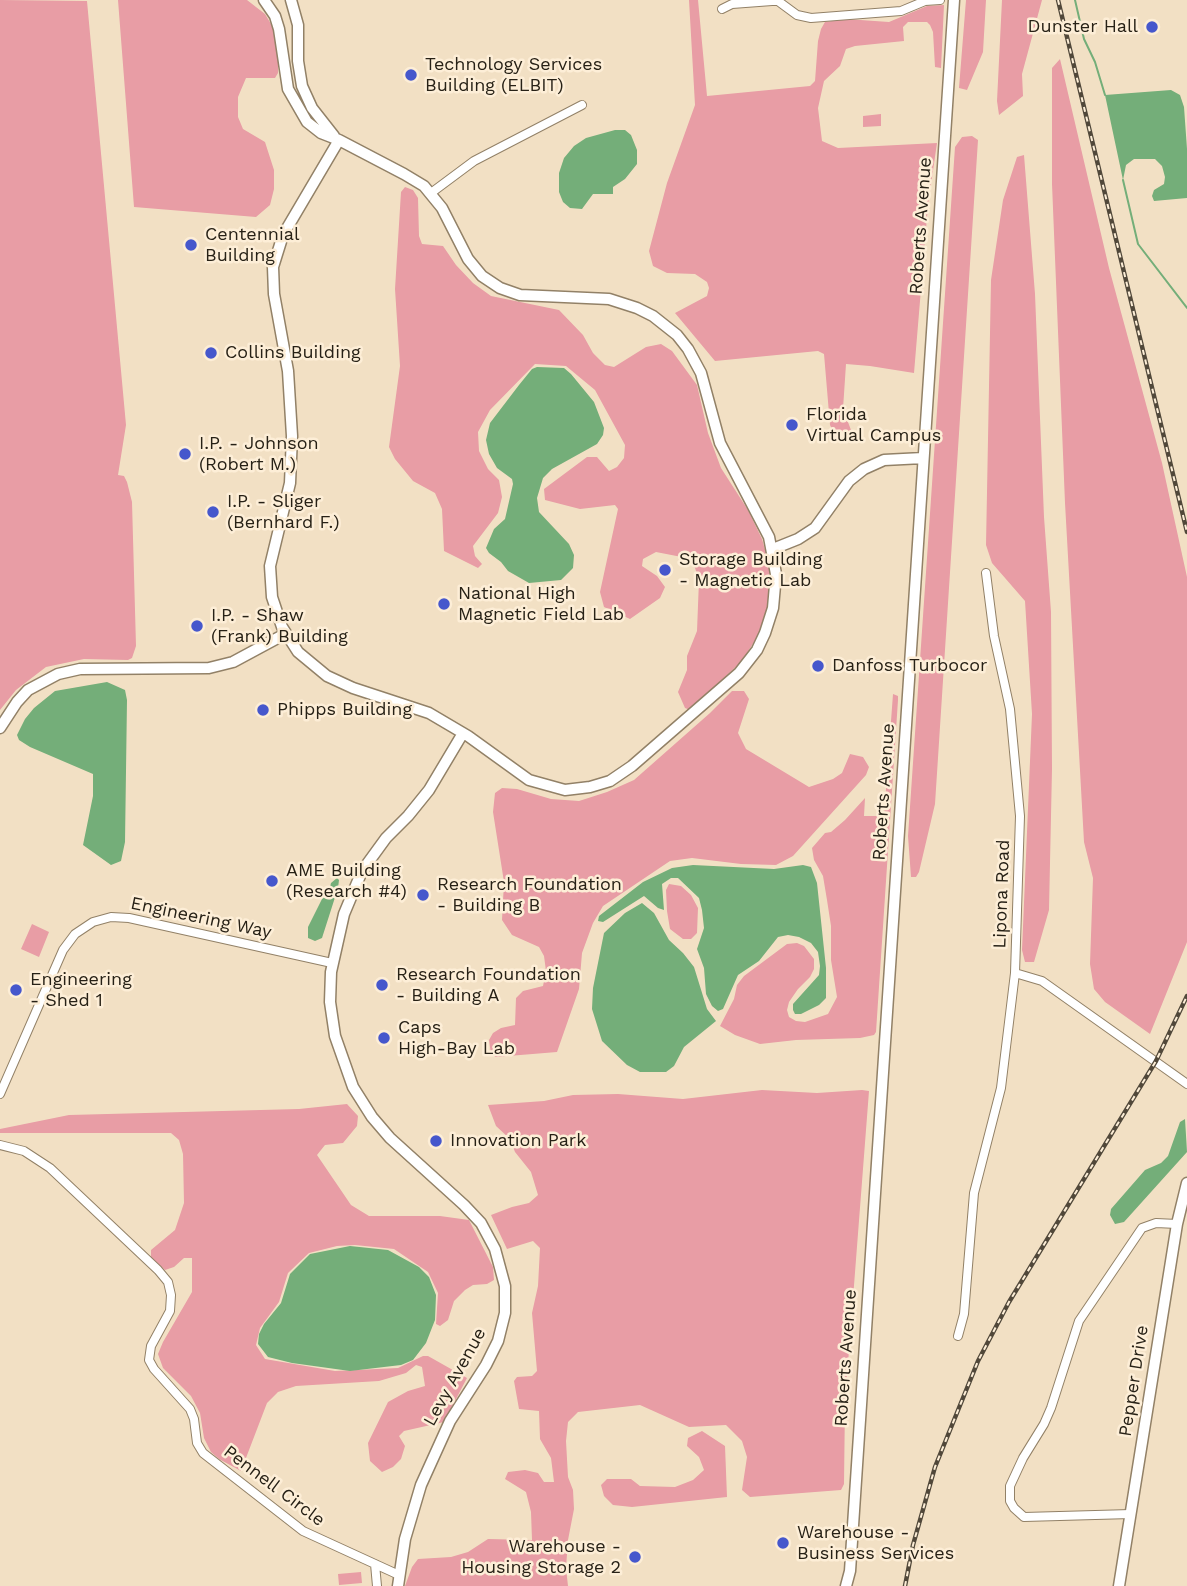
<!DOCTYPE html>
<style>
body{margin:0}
canvas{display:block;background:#f2e0c4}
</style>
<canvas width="1187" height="1586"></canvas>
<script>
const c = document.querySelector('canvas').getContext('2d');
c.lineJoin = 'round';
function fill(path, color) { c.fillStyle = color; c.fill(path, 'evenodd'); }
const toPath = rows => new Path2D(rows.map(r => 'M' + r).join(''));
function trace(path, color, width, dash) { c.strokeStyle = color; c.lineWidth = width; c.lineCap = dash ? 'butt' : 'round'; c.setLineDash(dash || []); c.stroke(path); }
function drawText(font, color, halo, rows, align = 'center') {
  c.font = font + ' "Work Sans",sans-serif'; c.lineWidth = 5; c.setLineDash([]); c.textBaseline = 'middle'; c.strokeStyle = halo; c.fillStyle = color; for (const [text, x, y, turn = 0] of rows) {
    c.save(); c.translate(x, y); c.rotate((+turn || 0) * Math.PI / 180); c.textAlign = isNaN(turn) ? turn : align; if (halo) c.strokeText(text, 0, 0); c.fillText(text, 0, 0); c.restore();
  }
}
const green = toPath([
 [0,0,87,1,126,425,118,475,124,476,127,482,132,502,136,646,132,658,128,660,84,659,46,667,16,690,0,710],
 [118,0,247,0,265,14,274,29,278,46,278,73,275,78,246,78,238,97,238,117,243,129,265,142,274,170,274,189,270,205,256,217,134,207],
 [689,0,698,0,707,96,810,86,815,81,818,41,821,29,825,22,846,19,889,22,927,6,944,5,941,68,935,67,933,32,930,25,927,22,908,22,903,27,904,41,855,46,846,49,840,66,824,81,818,108,822,141,838,148,937,143,928,205,914,373,870,366,846,364,843,409,851,430,847,439,834,433,830,425,824,354,818,351,715,361,675,313,707,296,709,288,707,282,695,274,667,273,653,266,649,251,667,183,695,105],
 [966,0,986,0,983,52,967,90,959,88],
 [1002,0,1042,0,1022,74,1023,96,999,115,997,101],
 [1060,59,1109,268,1162,463,1187,577,1187,942,1150,1034,1105,1002,1094,989,1090,964,1093,878,1084,842,1065,503,1052,184,1052,68],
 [881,114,881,126,863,127,863,116],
 [972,136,978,140,935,804,919,872,916,877,911,877,908,836,955,147,962,137],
 [1024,155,1035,294,1044,517,1051,612,1052,769,1049,910,1034,962,1025,962,1022,950,1032,714,1025,601,992,563,986,545,991,280,1003,200,1017,157],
 [405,187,413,190,418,198,419,236,422,244,443,246,456,265,473,283,491,296,559,310,583,335,593,353,605,365,614,367,646,347,661,344,672,351,697,385,708,433,721,468,748,510,762,539,770,567,770,603,760,633,741,662,690,710,685,708,678,692,687,670,687,656,697,631,699,580,692,559,656,552,643,559,642,566,657,576,665,587,660,598,630,619,604,607,600,592,618,509,615,505,580,509,545,500,544,489,587,457,597,457,609,471,617,467,624,458,625,445,595,390,566,366,535,364,490,410,478,432,479,451,488,469,499,480,502,497,498,513,473,546,475,556,482,564,478,568,444,551,442,509,435,493,413,481,395,459,389,447,400,366,395,289,401,192],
 [732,691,744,691,749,699,738,733,746,749,809,787,833,779,842,773,850,754,863,757,869,767,866,775,793,856,776,865,741,864,692,858,670,861,603,906,593,923,582,953,579,989,557,1052,496,1057,491,1054,489,1040,493,1033,501,1028,515,1025,516,998,523,991,543,986,546,971,544,956,539,947,512,935,502,920,504,882,493,812,495,793,502,788,517,789,551,799,579,801,607,792,634,780,710,713],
 [893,694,898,696,898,700,876,1032,874,1035,860,1038,796,1040,760,1044,735,1035,720,1026,734,999,737,985,744,976,787,944,797,943,804,946,814,959,814,969,810,977,798,989,789,1002,787,1010,789,1017,796,1021,805,1022,828,1014,837,997,831,960,831,926,827,900,823,876,814,860,812,848,825,833,831,832,845,820,865,798,864,816,884,816],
 [669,884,681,886,691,895,698,908,697,933,691,939,683,939,670,929,667,911,666,890],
 [32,924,49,932,39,957,21,949],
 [762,1090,817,1093,862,1090,869,1091,845,1402,844,1484,841,1490,750,1497,742,1490,747,1457,742,1441,726,1425,689,1427,640,1405,578,1412,568,1422,566,1441,568,1477,573,1490,574,1509,568,1540,566,1568,568,1586,405,1586,412,1567,418,1559,451,1557,468,1552,488,1539,532,1540,531,1512,526,1492,505,1479,508,1472,525,1470,538,1473,544,1482,554,1482,551,1458,540,1439,539,1411,519,1409,514,1381,517,1377,532,1376,537,1371,532,1313,538,1286,540,1248,533,1241,507,1249,491,1215,512,1207,529,1203,538,1195,531,1172,515,1152,510,1139,496,1126,488,1105,544,1101,573,1095,618,1094,683,1099],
 [347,1104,358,1116,357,1126,343,1143,325,1145,317,1155,351,1205,369,1216,440,1216,469,1220,493,1267,494,1280,487,1284,473,1285,465,1290,454,1301,448,1320,440,1326,436,1324,438,1293,428,1272,394,1249,355,1245,337,1246,309,1253,288,1273,279,1302,260,1328,256,1345,265,1359,335,1371,398,1368,423,1356,428,1356,467,1378,444,1422,404,1431,399,1436,405,1446,401,1459,393,1467,382,1472,370,1461,368,1443,388,1402,408,1391,425,1386,422,1367,416,1365,406,1373,379,1381,296,1386,278,1392,267,1403,241,1471,219,1459,211,1452,204,1438,200,1413,191,1396,163,1368,158,1354,163,1342,192,1292,192,1258,184,1258,174,1267,165,1270,151,1258,151,1250,175,1230,184,1203,183,1154,179,1140,171,1133,0,1133,0,1129,69,1115,299,1109],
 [702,1431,725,1446,727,1497,632,1507,613,1505,604,1496,601,1485,607,1479,631,1479,640,1486,675,1487,693,1480,704,1470,699,1457,687,1446,688,1438],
 [361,1572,362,1583,339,1585,338,1574]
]);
const water = toPath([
 [1171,90,1180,95,1184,107,1187,149,1187,198,1154,201,1152,196,1154,190,1164,184,1165,177,1162,166,1155,159,1134,159,1126,165,1123,180,1105,95],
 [615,130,625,130,631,135,637,150,637,164,625,179,613,187,613,194,593,194,582,209,570,208,563,202,559,192,559,173,564,158,574,146,586,138],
 [537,367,564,368,571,374,594,402,604,428,603,435,597,444,552,469,543,478,537,498,539,512,569,544,574,555,573,568,561,580,529,583,508,571,501,562,489,553,486,548,494,529,505,519,513,484,512,479,497,468,489,454,486,440,490,423,519,385,532,369],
 [107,682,125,690,127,700,125,842,121,861,111,865,83,845,93,796,93,774,30,747,19,740,17,735,25,719,34,708,55,691],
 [693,865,774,869,803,865,811,867,817,883,826,968,826,998,819,1005,801,1014,795,1014,793,1010,793,1004,819,975,820,966,818,952,811,943,799,937,788,935,778,937,759,961,738,975,723,1009,718,1011,712,1006,706,994,704,968,697,949,704,928,702,910,699,898,678,878,671,878,662,884,664,910,658,908,644,896,603,922,598,921,599,916,643,882,672,868],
 [337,878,339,880,338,888,322,938,315,941,308,938,308,927,323,897,328,895,331,883],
 [642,903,654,913,669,940,683,953,694,967,707,1009,716,1021,684,1047,674,1066,666,1072,640,1072,627,1065,602,1041,592,1009,593,988,604,933,625,913],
 [1185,1119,1187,1152,1124,1222,1115,1224,1110,1215,1111,1209,1145,1170,1161,1163,1168,1156,1180,1122],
 [350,1246,388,1250,419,1267,429,1277,436,1295,435,1320,426,1343,413,1360,401,1365,350,1371,292,1363,268,1357,258,1344,259,1334,264,1324,281,1303,290,1274,310,1254]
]);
const stream = toPath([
 [1075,0,1084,39,1095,62,1105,95],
 [1123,180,1138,244,1187,308]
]);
const street = toPath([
 [722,9,732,4,772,1,778,1,797,15,811,18,901,11,925,1,940,0],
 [431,193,474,161,582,105],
 [1015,973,1042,981,1187,1084],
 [0,1094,63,950,75,934,93,922,111,917,129,918,332,963],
 [0,1145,24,1151,50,1168,158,1270,168,1282,171,1295,170,1311,151,1346,149,1360,154,1369,190,1409,194,1419,197,1443,203,1453,303,1531,399,1575],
 [958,1336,964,1314,974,1193,1001,1088,1015,973,1020,816,1010,709,994,636,986,573],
 [1131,1514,1024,1517,1014,1508,1010,1501,1010,1486,1023,1458,1044,1424,1051,1408,1079,1321,1142,1228,1156,1223,1177,1224],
 [375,1564,377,1586]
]);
const secondary = toPath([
 [264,0,275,16,279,29,288,89,307,122,321,133,339,140,404,174,424,186,442,208,468,259,482,276,500,288,520,295,609,299,637,308,653,316,677,335,688,349,701,373,720,443,769,537,776,574,773,608,765,633,757,650,739,673,632,766,610,781,590,787,565,790,529,780,468,736,429,713,353,688,327,676,298,652,282,627,272,597,270,566,290,483,292,436,288,371,274,294,273,267,283,235,339,140],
 [291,0,298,25,298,61,302,86,312,108,334,136],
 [773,549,798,539,815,528,849,481,864,469,884,460,923,458],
 [0,728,17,702,28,690,58,674,80,669,209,668,233,662,285,634],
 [398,1586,405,1539,421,1485,450,1421,486,1365,498,1341,505,1313,505,1286,495,1249,481,1223,464,1205,390,1138,372,1117,353,1087,335,1036,330,1002,331,972,344,914,362,871,386,838,408,816,429,790,463,733],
 [846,1586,850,1571,954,0],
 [1119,1586,1177,1224,1187,1183]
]);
const rail = toPath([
 [1058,0,1187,532],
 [905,1586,913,1545,935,1467,978,1361,1009,1302,1156,1061,1187,996]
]);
const markers = [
 [1152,27,7,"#4657cc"],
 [411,75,7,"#4657cc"],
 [191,245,7,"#4657cc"],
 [211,353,7,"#4657cc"],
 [792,425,7,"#4657cc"],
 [185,454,7,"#4657cc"],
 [213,512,7,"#4657cc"],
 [665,570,7,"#4657cc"],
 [444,604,7,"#4657cc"],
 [197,626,7,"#4657cc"],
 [818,666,7,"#4657cc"],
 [263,710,7,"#4657cc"],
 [272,881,7,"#4657cc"],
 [423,895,7,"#4657cc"],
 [382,985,7,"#4657cc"],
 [16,990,7,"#4657cc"],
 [384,1038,7,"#4657cc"],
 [436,1141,7,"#4657cc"],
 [783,1543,7,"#4657cc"],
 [635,1557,7,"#4657cc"]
];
const poiNames = [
 ["Dunster Hall",1138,27,"right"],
 ["Technology Services",425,65],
 ["Building (ELBIT)",425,86],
 ["Centennial",205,235],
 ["Building",205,256],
 ["Collins Building",225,353],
 ["Florida",806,415],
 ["Virtual Campus",806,436],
 ["I.P. - Johnson",199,444],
 ["(Robert M.)",199,465],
 ["I.P. - Sliger",227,502],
 ["(Bernhard F.)",227,523],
 ["Storage Building",679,560],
 ["- Magnetic Lab",679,581],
 ["National High",458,594],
 ["Magnetic Field Lab",458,615],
 ["I.P. - Shaw",211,616],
 ["(Frank) Building",211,637],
 ["Danfoss Turbocor",832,666],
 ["Phipps Building",277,710],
 ["AME Building",286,871],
 ["(Research #4)",286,892],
 ["Research Foundation",437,885],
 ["- Building B",437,906],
 ["Research Foundation",396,975],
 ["- Building A",396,996],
 ["Engineering",30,980],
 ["- Shed 1",30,1001],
 ["Caps",398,1028],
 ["High-Bay Lab",398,1049],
 ["Innovation Park",450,1141],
 ["Warehouse -",797,1533],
 ["Business Services",797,1554],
 ["Warehouse -",621,1547,"right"],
 ["Housing Storage 2",621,1568,"right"]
];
const streetNames = [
 ["Roberts Avenue",921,226,-86],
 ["Roberts Avenue",884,792,-86],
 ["Lipona Road",1002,894,-88],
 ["Engineering Way",201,918,12],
 ["Roberts Avenue",846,1358,-86],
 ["Levy Avenue",455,1377,-61],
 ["Pepper Drive",1134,1381,-81],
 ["Pennell Circle",274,1486,37]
];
fill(green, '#e89da5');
fill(water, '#74ae79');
trace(stream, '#74ae79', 2);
trace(street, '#928167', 10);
trace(secondary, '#928167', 13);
trace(street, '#fff', 8);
trace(secondary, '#fff', 10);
trace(rail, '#51483a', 4.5);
trace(rail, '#fdeed7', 2, [5]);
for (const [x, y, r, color] of markers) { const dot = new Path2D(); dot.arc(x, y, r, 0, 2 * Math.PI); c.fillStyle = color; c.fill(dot); trace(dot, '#fdeed7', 2.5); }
drawText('18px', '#272116', '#fdeed7', poiNames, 'left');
drawText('18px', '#272116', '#fdeed7', streetNames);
</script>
